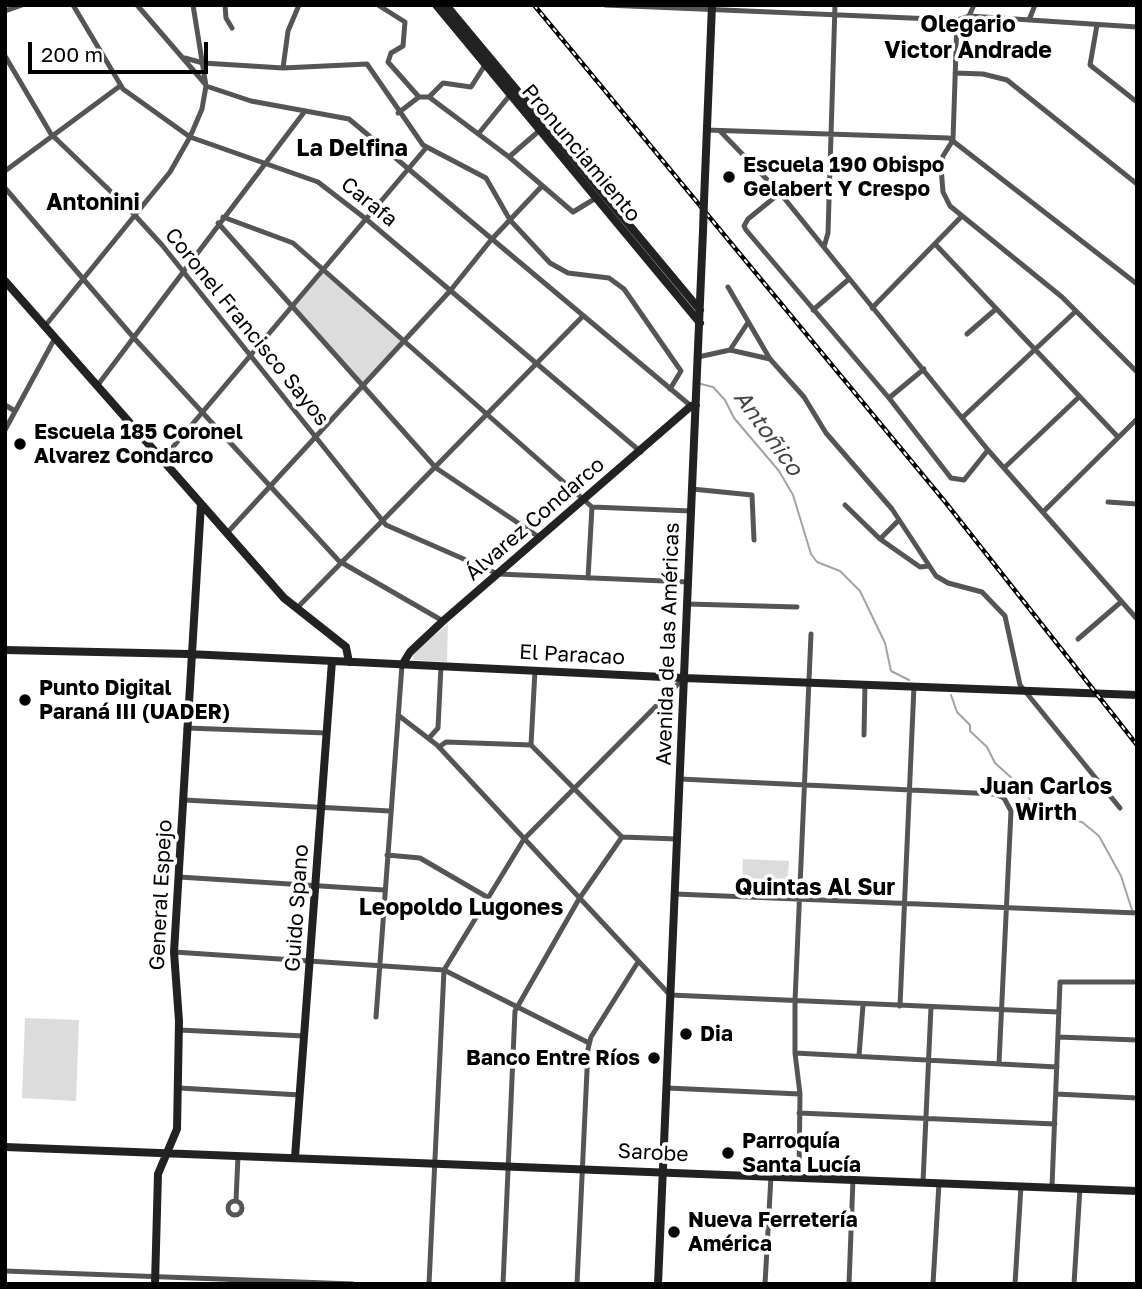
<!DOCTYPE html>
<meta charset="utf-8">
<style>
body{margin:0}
#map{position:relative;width:1142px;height:1289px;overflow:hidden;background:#fff;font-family:"Golos Text",sans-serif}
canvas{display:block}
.frame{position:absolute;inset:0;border:7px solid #000;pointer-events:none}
.scale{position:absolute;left:28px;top:42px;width:180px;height:32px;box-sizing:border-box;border:4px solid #000;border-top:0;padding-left:9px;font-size:21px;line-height:24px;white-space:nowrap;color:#000;-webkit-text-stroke:5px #fff;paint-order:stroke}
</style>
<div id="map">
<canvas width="1142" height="1289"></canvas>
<div class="frame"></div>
<div class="scale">200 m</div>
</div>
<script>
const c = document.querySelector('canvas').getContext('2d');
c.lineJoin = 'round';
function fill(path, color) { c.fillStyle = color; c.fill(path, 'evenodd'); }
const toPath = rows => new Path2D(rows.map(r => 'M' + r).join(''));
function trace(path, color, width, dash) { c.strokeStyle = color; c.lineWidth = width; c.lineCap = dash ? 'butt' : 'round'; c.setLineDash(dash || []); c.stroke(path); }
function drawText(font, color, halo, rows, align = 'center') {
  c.font = font + ' "Golos Text",sans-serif'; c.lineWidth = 7; c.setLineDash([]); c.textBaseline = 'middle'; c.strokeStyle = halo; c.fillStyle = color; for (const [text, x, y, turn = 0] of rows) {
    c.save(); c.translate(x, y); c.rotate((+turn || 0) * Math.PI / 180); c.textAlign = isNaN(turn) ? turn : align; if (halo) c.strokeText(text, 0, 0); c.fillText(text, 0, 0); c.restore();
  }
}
const green = toPath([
 [323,268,403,339,362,384,292,305],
 [448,624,447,662,413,660,413,653],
 [743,859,789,861,787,888,742,887],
 [25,1018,79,1020,76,1101,22,1098]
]);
const stream = toPath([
 [701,384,713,387,725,400,734,418,779,471,793,495,811,554,817,562,840,571,860,591,885,643,891,671,909,680],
 [951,695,957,712,970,725,970,731,987,747,995,763,1024,789,1034,808,1047,816,1082,822,1099,836,1121,876,1132,910]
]);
const street = toPath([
 [73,5,123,89,190,137,318,182,366,219,641,452],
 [137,5,206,85],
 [225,5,226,18,232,28],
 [378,5,405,22,403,46,391,53,388,62,419,97],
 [606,5,957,20,969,16,1137,27],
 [5,11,22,5],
 [969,16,974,5],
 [1029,20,1035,5],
 [1097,25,1090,65,1137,102],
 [5,56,51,134,130,210,162,245,386,525,498,574,688,582],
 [185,58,203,63,283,68,367,64,423,145,486,178,510,220,550,263,568,273,609,278,624,289,681,371,670,389],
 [283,68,288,31,299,5],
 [955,73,983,74,1007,80,1137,184],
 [206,86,251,101,349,119,691,406],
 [429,97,443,83,471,87,485,65],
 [398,113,419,97,429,97,509,157,540,130],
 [706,130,949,138,1137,284],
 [720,131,780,193,988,450,1137,619],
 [479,133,510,95],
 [953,140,943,156,941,167,943,192,950,206,1062,297,1137,372],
 [953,140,957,20],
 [509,157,573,212,596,198],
 [5,171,120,86],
 [5,188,134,338,339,561,443,621],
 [780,193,748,219,744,226,746,230,889,398,951,478,964,480,988,450],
 [223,217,293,243,592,507,588,578],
 [218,223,436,468,539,537],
 [936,245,1118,437],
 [824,247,828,233,835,5],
 [728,287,770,359],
 [872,308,962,216],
 [813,310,849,279],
 [45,326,170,172,190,137,202,109,206,86,193,5],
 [967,334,996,309],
 [730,350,747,324],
 [698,357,730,350,770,359,804,397,826,433,892,509,936,576,948,583,982,592,1005,616,1020,685,1120,808],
 [97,386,305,111],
 [889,398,924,369],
 [5,405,15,411],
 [963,417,1076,311],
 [5,430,55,338],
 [162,460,426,148],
 [1004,468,1079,397],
 [692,489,752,495,754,540],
 [1108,502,1137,504],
 [845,505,880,539,920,567,928,566],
 [592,507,691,511],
 [1043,512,1137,419],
 [227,533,450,291,491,240,542,186],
 [880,539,899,520],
 [687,604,797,607],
 [296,609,583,316],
 [1078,639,1121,602],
 [398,715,437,745,670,995,1058,1012],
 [186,728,327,733],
 [864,735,865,684],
 [429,738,438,728,441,666],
 [531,745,622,837,677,839],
 [531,745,535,670],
 [439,747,446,742,531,745],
 [680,779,995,794,1004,798,1011,811,999,1063],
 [184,800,390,811],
 [387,855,420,858,487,897],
 [179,877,384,890],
 [675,894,1137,913],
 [174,952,444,970,589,1043],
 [900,1006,914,686],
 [376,1017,402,665],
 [179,1030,304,1036],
 [1058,1037,1137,1040],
 [795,1053,1057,1067],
 [859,1056,863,1005],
 [179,1088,300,1095],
 [667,1088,800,1094],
 [1056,1094,1137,1098],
 [799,1113,1055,1124],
 [799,1177,800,1094,795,1053,795,1001,811,634],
 [923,1182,931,1007],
 [1052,1187,1060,982,1137,982],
 [236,1201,238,1156],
 '228 1208a7 7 0 1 1 14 0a7 7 0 1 1-14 0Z',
 [5,1271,353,1284],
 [429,1284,444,970,524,839,683,679],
 [503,1284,515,1011,579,899,622,837],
 [577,1284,588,1049,591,1037,638,962],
 [765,1284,771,1176],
 [849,1284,853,1179],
 [933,1284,939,1183],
 [1015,1284,1021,1186],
 [1074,1284,1080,1188]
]);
const secondary = toPath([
 [436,5,700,323],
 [446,5,700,310],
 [704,201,712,5],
 [5,281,284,598,346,647,349,662],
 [5,650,189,654,684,678,1137,695],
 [402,665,410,652,443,621,691,406,696,405],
 [5,1147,1137,1191],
 [295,1157,332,661],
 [155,1284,158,1174,177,1129,179,1021,174,952,201,504],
 [658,1284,703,231]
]);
const rail = toPath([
 [534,5,946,503,1137,745]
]);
const secondaryBridge = toPath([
 [703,231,704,201]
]);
const markers = [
 [729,177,7,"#000"],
 [20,444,7,"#000"],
 [25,700,7,"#000"],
 [686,1034,7,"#000"],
 [654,1058,7,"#000"],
 [728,1153,7,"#000"],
 [674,1232,7,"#000"]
];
const streetNames = [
 ["Pronunciamiento",581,153,50],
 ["Carafa",369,202,39],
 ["Coronel Francisco Sayos",247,327,51],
 ["Álvarez Condarco",535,519,-41],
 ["Avenida de las Américas",668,644,-88],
 ["El Paracao",572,655,3],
 ["General Espejo",161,895,-87],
 ["Guido Spano",297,908,-86],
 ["Sarobe",653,1153,3]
];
const poiNames = [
 ["Escuela 190 Obispo",743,165],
 ["Gelabert Y Crespo",743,189],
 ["Escuela 185 Coronel",34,432],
 ["Alvarez Condarco",34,456],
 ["Punto Digital",39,688],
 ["Paraná III (UADER)",39,712],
 ["Dia",700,1034],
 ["Banco Entre Ríos",640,1058,"right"],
 ["Parroquía",742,1141],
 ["Santa Lucía",742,1165],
 ["Nueva Ferretería",688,1220],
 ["América",688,1244]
];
const neighbourhoodNames = [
 ["Olegario",968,25],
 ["Victor Andrade",968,51],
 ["La Delfina",352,149],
 ["Antonini",93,203],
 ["Juan Carlos",1046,787],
 ["Wirth",1046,813],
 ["Quintas Al Sur",815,888],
 ["Leopoldo Lugones",461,908]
];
const waterNames = [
 ["Antoñico",768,433,54]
];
fill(green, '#dcdcdc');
trace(stream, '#a3a3a3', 2);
trace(street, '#555', 5);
trace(secondary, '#222', 8);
trace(rail, '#000', 4.5);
trace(rail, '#fff', 2, [5]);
trace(secondaryBridge, '#222', 8);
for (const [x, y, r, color] of markers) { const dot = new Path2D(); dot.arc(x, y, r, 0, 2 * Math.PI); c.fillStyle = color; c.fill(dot); trace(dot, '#fff', 2.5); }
drawText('21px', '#000', '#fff', streetNames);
drawText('bold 21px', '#000', '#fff', poiNames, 'left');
drawText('bold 23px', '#000', '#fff', neighbourhoodNames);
drawText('italic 23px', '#444', '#fff', waterNames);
</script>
